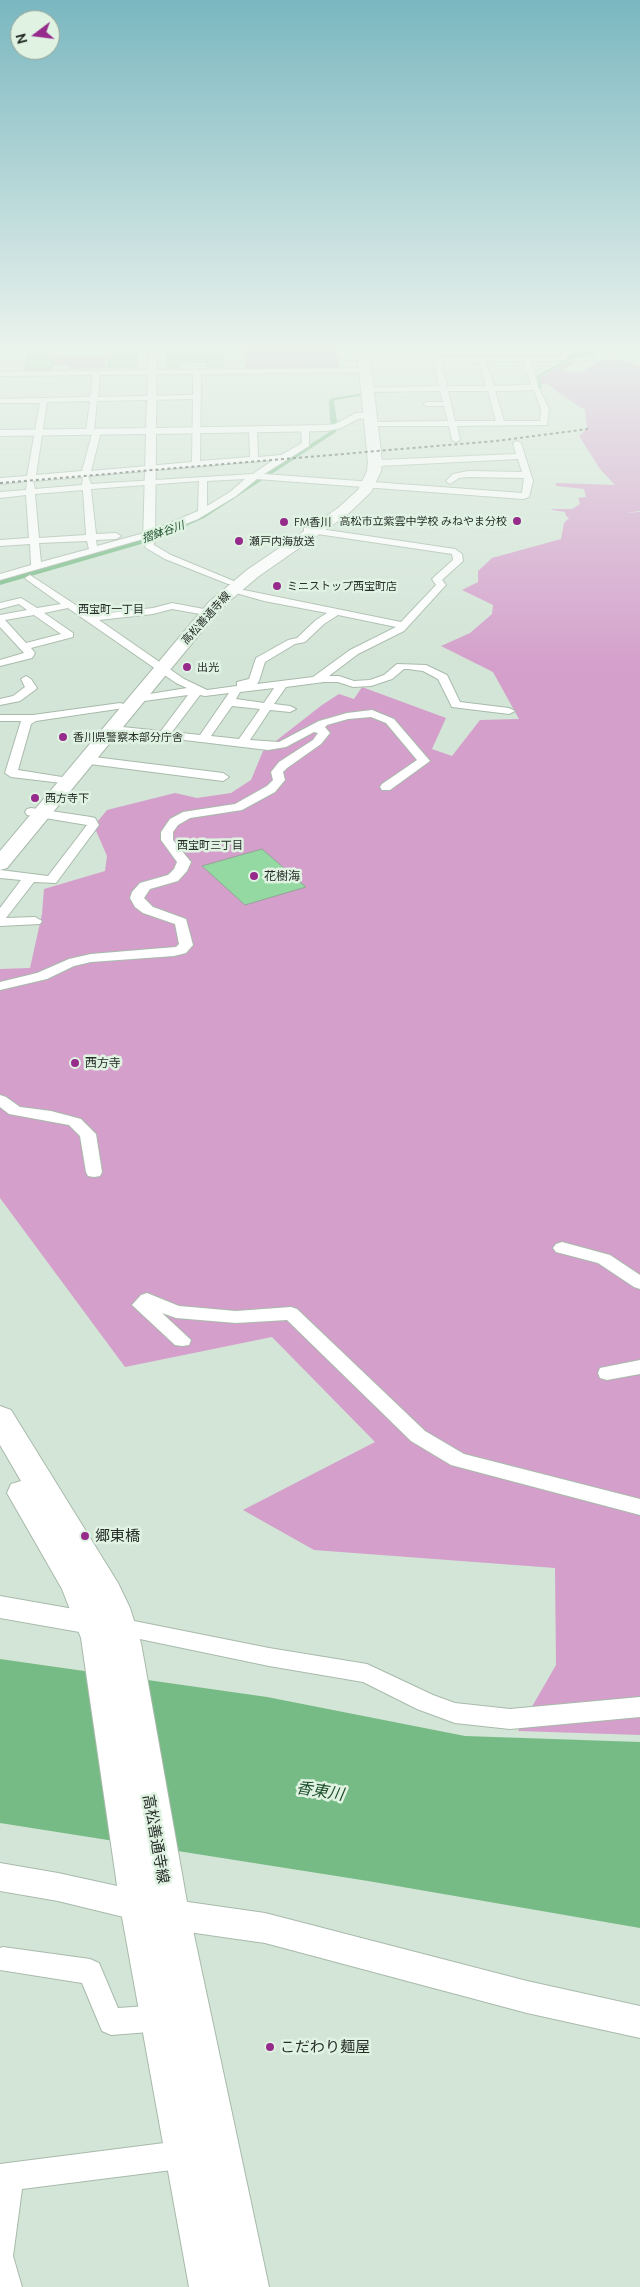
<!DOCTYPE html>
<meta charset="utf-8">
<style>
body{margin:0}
#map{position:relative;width:640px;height:2287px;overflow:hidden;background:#d3e5d6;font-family:Ubuntu,sans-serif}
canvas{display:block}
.north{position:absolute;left:10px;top:10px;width:50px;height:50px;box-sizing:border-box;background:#e0f3e3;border:1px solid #96a498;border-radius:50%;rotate:255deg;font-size:14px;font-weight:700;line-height:20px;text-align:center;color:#262d27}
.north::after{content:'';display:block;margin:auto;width:18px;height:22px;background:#962b8c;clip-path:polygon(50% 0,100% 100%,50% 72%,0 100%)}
</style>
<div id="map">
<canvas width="640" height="2287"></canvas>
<div class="north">N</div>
</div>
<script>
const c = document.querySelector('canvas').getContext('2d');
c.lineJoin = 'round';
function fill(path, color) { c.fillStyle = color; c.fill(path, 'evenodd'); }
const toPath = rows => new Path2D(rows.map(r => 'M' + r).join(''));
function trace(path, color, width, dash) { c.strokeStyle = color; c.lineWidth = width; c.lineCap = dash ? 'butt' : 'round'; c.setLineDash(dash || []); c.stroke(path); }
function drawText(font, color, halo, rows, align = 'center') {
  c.font = font + ' Ubuntu,"Noto Sans JP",sans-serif'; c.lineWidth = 5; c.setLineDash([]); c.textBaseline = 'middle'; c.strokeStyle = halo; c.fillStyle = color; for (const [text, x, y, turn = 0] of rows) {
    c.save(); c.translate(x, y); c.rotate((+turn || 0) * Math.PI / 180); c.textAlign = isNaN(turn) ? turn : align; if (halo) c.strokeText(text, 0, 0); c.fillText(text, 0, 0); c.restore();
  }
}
const green = toPath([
 [243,348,335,348,340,368,245,369],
 [106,356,105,368,69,369,69,365,25,366,27,357],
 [610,360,632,362,635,365,640,365,640,511,624,513,640,512,640,1735,518,1731,556,1665,555,1568,314,1550,243,1510,375,1442,272,1337,125,1367,0,1198,0,969,30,968,42,914,44,889,105,871,107,856,94,826,107,810,175,793,197,798,231,793,251,780,263,751,322,705,339,694,354,699,362,687,446,718,432,749,452,756,480,720,519,719,493,672,441,646,470,633,492,614,493,605,462,590,478,582,478,571,492,558,561,539,564,523,569,518,566,516,565,512,552,510,551,509,572,509,580,504,578,498,586,497,584,489,556,486,556,483,615,485,600,469,579,436,587,428,585,410,560,394,548,384,541,384,540,378,569,361,575,362,562,371,580,373,598,362]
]);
const water = toPath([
 [576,348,599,348,596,355,574,358,540,377,542,388,533,390,391,391,336,400,334,401,337,422,336,432,204,518,155,540,0,585,0,579,187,523,331,431,329,401,332,398,378,391,537,388,539,385,537,376,568,358],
 [0,1659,267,1697,465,1736,640,1742,640,1928,368,1881,0,1823]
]);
const building = toPath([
 [29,348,55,348,52,370,25,370,29,348],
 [107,348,137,348,137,367,108,368,107,348],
 [166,348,224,348,224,367,207,367,208,362,179,363,180,368,166,368,166,348],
 [262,849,306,887,245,905,202,866,262,849]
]);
const pedestrian = toPath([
 [629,348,634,348,636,350,622,352,611,358,608,356,619,349,629,348]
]);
const minor = toPath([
 [431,348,437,348,440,357,559,357,567,348,575,348,564,361,531,361,538,387,549,409,547,425,457,426,460,440,456,442,452,440,449,426,372,426,371,424,375,422,448,421,444,406,427,406,423,404,427,402,443,402,440,391,368,392,364,390,368,388,439,386,434,362,365,362,361,360,365,358,433,357,431,348],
 [524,361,531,385,494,386,486,362,524,361],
 [441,362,479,362,486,386,447,386,441,362],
 [534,390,541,409,540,421,504,421,495,391,534,390],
 [448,391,488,391,496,421,455,421,448,391],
 [358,368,362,370,361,372,201,374,200,461,250,457,249,429,253,427,257,429,258,457,281,455,302,443,301,429,305,427,309,429,309,446,264,474,522,493,524,478,468,477,459,478,450,484,446,481,453,474,468,471,522,472,518,459,379,466,375,463,379,460,516,454,513,443,517,441,521,443,533,481,529,497,523,499,257,479,236,496,198,519,157,535,0,580,0,574,31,565,30,544,0,546,0,540,29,538,26,495,0,498,0,492,26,490,27,481,0,484,0,478,27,476,40,403,0,403,0,399,90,397,93,375,0,376,0,372,358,368],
 [193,374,193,395,98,397,100,375,193,374],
 [193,399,192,462,91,471,101,432,94,430,97,401,193,399],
 [90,401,86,432,92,434,82,471,36,475,47,402,90,401],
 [273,460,253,474,91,484,88,476,273,460],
 [83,477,82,485,35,489,33,481,83,477],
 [245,479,230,492,207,506,207,481,245,479],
 [199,481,198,511,151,531,97,546,96,540,116,539,121,536,116,533,96,534,91,489,199,481],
 [83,490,86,535,39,538,35,494,83,490],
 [87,541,89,549,41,562,39,543,87,541],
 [307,527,455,549,462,554,463,561,442,580,446,585,444,587,404,631,358,654,329,676,339,676,354,681,370,680,384,675,397,664,426,665,447,675,460,702,509,708,515,711,509,714,452,707,438,679,423,671,408,669,404,669,392,679,371,686,353,687,338,682,324,682,286,687,274,704,290,706,296,709,290,712,270,710,250,740,279,742,319,721,347,713,372,710,394,719,430,761,390,790,382,790,380,787,382,784,417,760,386,723,371,717,348,719,327,725,325,727,330,733,321,744,287,768,283,772,285,780,275,792,242,810,190,818,178,825,173,832,173,840,191,862,187,871,178,881,150,889,144,898,153,907,186,919,193,945,186,953,174,956,91,962,74,966,47,979,0,990,0,982,37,973,69,959,91,954,176,947,179,944,175,924,143,913,135,907,130,898,132,892,140,883,168,875,174,869,177,862,161,840,161,832,170,819,183,812,235,804,267,786,273,780,271,772,279,762,313,740,318,733,314,732,286,747,268,750,109,731,107,729,109,727,113,726,161,731,188,695,137,702,131,699,137,696,187,688,176,683,68,608,44,613,73,633,73,637,31,648,35,653,32,658,0,666,0,660,24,653,0,627,0,615,27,610,19,604,0,609,0,603,21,598,37,608,61,604,27,580,25,578,30,575,91,615,153,608,172,603,204,609,204,613,200,614,172,609,153,614,99,620,184,679,207,690,237,686,237,682,249,679,256,658,288,640,297,638,316,620,327,613,264,601,229,591,229,587,401,622,436,585,432,579,434,577,453,560,452,554,304,532,304,528,307,527],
 [34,615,61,634,26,643,5,620,34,615],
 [338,615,396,627,350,650,313,677,257,684,259,681,265,662,295,644,305,642,324,624,338,615],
 [274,688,264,703,236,699,240,692,274,688],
 [229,693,200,735,172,732,200,695,205,696,229,693],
 [232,706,260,709,239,739,211,736,232,706],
 [149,539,152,540,154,545,171,555,236,582,234,584,228,584,165,559,146,548,144,542,149,539],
 [26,676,31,679,37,688,35,690,20,701,0,705,0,699,13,696,25,687,21,679,26,676],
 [120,703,124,704,126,706,124,708,36,721,31,724,18,770,62,777,64,780,62,783,11,777,5,773,21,721,0,721,0,715,33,715,120,703],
 [86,756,223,773,229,777,223,781,82,763,80,760,82,757,86,756],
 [31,808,91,817,95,818,99,825,56,883,34,882,6,918,35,917,42,921,40,924,0,926,0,908,21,880,0,878,0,870,48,876,87,825,27,815,25,812,27,809,31,808],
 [0,1095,6,1097,20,1107,51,1111,81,1119,96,1134,102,1172,100,1176,94,1177,88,1176,86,1172,80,1136,69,1125,9,1114,0,1107,0,1095],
 [562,1242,610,1255,640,1275,640,1289,634,1287,598,1263,556,1252,553,1248,556,1244,562,1242],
 [147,1293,179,1306,236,1311,291,1307,297,1309,425,1431,464,1454,640,1499,640,1515,451,1465,411,1441,287,1320,236,1323,176,1318,162,1313,191,1340,189,1345,182,1346,175,1345,132,1305,141,1295,147,1293],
 [640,1360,640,1374,607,1380,600,1378,598,1373,600,1368,640,1360],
 [119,1618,269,1648,367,1664,433,1695,455,1703,510,1709,640,1697,640,1717,510,1729,455,1723,417,1709,363,1682,269,1666,111,1633,108,1627,111,1621,119,1618],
 [3,1947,90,1959,99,1963,118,2008,162,2005,171,2009,175,2018,171,2027,162,2031,111,2035,102,2031,82,1983,0,1970,0,1948,3,1947],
 [172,2142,186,2143,196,2147,200,2157,196,2167,186,2171,172,2170,22,2189,13,2256,22,2287,0,2287,0,2164,172,2142]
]);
const tertiary = toPath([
 [149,348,157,348,156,428,327,425,335,424,356,413,370,412,375,415,370,418,358,419,341,428,327,431,156,434,155,542,153,544,145,544,143,542,146,434,0,436,0,430,146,428,149,348],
 [0,1596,102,1614,111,1617,115,1625,111,1633,102,1636,0,1618,0,1596],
 [0,1863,58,1873,140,1891,151,1896,155,1906,151,1916,140,1921,58,1901,0,1891,0,1863],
 [169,1897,188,1902,265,1913,527,1981,640,2006,640,2038,527,2013,265,1943,188,1932,169,1927,158,1922,154,1912,158,1902,169,1897]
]);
const primary = toPath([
 [357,348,369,348,382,462,381,471,371,492,348,514,259,576,221,608,7,868,0,870,0,851,209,602,247,570,338,508,358,490,367,471,368,462,357,348],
 [0,1406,11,1410,118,1583,130,1608,141,1643,187,1902,269,2287,189,2287,120,1906,81,1638,62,1589,7,1493,11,1484,21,1481,0,1445,0,1406]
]);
const rail = toPath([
 [0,483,496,441,588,429]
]);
const markers = [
 [517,521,5,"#962b8c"],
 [284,522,5,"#962b8c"],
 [239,541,5,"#962b8c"],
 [277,586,5,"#962b8c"],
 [187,667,5,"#962b8c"],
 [63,737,5,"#962b8c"],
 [35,798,5,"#962b8c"],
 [254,876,5,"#962b8c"],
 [75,1063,5,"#962b8c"],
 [85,1536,5,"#962b8c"],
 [270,2047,5,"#962b8c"]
];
const farPoinames = [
 ["高松市立紫雲中学校 みねやま分校",507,521,"right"],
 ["FM香川",294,522],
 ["瀬戸内海放送",249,541],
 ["ミニストップ西宝町店",287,586],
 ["出光",197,667],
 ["香川県警察本部分庁舎",73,737],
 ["西方寺下",45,798]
];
const farWaternames = [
 ["摺鉢谷川",163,532,-19]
];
const farNeighbourhoodnames = [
 ["西宝町一丁目",111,609],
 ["西宝町三丁目",210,845]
];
const farStreetnames = [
 ["高松善通寺線",206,618,-48]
];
const poiNames = [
 ["花樹海",264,876],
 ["西方寺",85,1063]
];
const nearPoinames = [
 ["郷東橋",95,1536],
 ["こだわり麺屋",280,2047]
];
const nearStreetnames = [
 ["高松善通寺線",156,1839,80]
];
const nearWaternames = [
 ["香東川",320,1791,9]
];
fill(green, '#d49fcb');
fill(water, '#76bb85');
fill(building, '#94d9a2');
trace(building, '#94a597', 1);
trace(pedestrian, '#a8baab', 2);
trace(minor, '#a8baab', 2);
trace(tertiary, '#a8baab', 2);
trace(primary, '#a8baab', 2);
fill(pedestrian, '#fff');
fill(minor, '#fff');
fill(tertiary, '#fff');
fill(primary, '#fff');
trace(rail, '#444d46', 2, [3, 3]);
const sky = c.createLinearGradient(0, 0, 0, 668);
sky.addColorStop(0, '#7ab7c0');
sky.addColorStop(0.52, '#ebf3ed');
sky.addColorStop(1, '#ebf3ed00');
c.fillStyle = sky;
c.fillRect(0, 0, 640, 668);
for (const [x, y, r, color] of markers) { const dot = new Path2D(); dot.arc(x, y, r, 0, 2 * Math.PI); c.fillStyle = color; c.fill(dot); trace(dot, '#e0f3e3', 2); }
drawText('11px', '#262d27', '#e0f3e3', farPoinames, 'left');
drawText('italic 11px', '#1e4f2b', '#e0f3e3', farWaternames);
drawText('11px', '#262d27', '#e0f3e3', farNeighbourhoodnames);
drawText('11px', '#262d27', '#e0f3e3', farStreetnames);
drawText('12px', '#262d27', '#e0f3e3', poiNames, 'left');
drawText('15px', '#262d27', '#e0f3e3', nearPoinames, 'left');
drawText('15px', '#262d27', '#e0f3e3', nearStreetnames);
drawText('italic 16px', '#1e4f2b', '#e0f3e3', nearWaternames);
</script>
